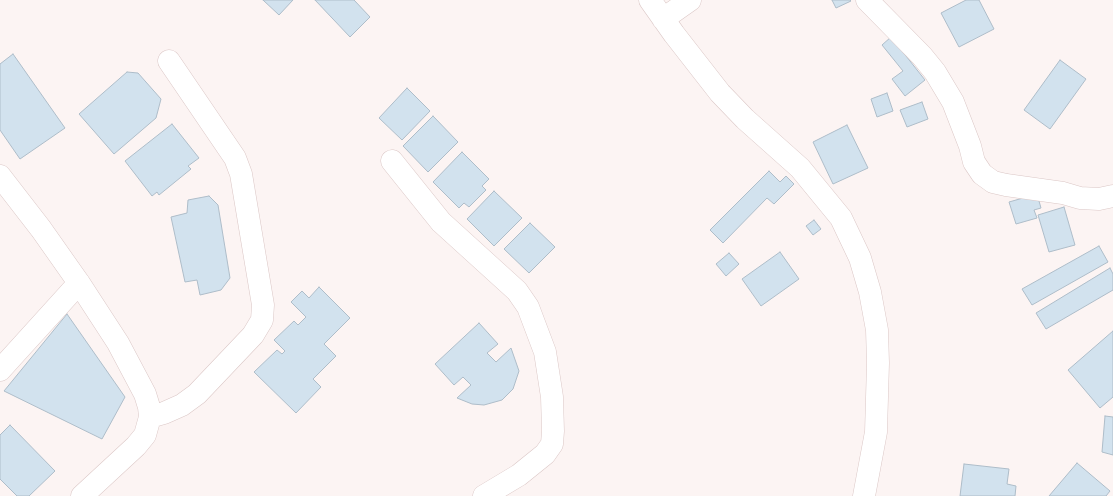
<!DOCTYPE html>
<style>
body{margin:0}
canvas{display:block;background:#fcf4f3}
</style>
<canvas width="1113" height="496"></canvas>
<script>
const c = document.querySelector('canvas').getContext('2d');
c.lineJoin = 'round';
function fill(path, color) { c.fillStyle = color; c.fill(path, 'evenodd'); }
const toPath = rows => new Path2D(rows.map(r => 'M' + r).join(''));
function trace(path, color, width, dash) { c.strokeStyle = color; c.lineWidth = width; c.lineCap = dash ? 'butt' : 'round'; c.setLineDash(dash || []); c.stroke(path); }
const building = toPath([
 [263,0,293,0,279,15,263,0],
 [315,0,354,0,370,17,350,37,315,0],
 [832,0,850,0,851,1,836,8,832,0],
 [966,0,979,0,994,29,959,47,941,13,966,0],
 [891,37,925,80,905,96,892,79,903,71,882,45,891,37],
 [13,54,65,128,20,159,0,130,0,64,13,54],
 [1060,60,1086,79,1050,129,1024,110,1060,60],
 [127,72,138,73,161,99,156,118,114,154,79,114,127,72],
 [407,88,430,111,402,140,379,118,407,88],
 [887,93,893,111,877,117,871,99,887,93],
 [922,102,928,119,907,127,900,110,922,102],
 [433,116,458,142,428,172,403,146,433,116],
 [172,124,199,158,188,166,191,169,159,195,157,192,152,196,125,161,172,124],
 [847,125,868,168,833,184,813,142,847,125],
 [462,152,489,179,482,186,486,190,469,207,464,203,459,208,433,182,462,152],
 [769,171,780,182,786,176,794,184,774,204,767,198,723,243,710,230,769,171],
 [494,191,522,218,494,246,467,219,494,191],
 [1037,194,1041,208,1034,210,1037,218,1016,224,1009,202,1037,194],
 [209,196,218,205,230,278,221,290,200,295,197,280,185,282,171,217,187,213,188,200,209,196],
 [1064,207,1075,245,1049,252,1038,215,1064,207],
 [814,220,821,229,813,235,806,226,814,220],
 [530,223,555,247,529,273,504,249,530,223],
 [1099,246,1108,262,1032,305,1022,289,1099,246],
 [780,252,799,279,761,306,742,279,780,252],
 [729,253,739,264,726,276,716,264,729,253],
 [1110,268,1113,274,1113,290,1046,329,1036,313,1110,268],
 [319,287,350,318,324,344,336,356,313,379,321,387,296,413,254,372,277,350,282,354,285,351,274,340,294,321,298,325,306,317,291,302,302,291,309,298,319,287],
 [67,314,125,397,102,439,4,391,67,314],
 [479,323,498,344,487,353,496,362,511,348,519,371,513,389,502,400,484,405,472,404,457,398,471,385,463,377,454,385,435,364,479,323],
 [1113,331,1113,397,1100,408,1068,370,1113,331],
 [1105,416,1113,417,1113,455,1102,452,1105,416],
 [10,425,55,471,29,496,17,496,0,479,0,435,10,425],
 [1077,463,1110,491,1106,496,1049,496,1077,463],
 [964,464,1009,469,1007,484,1016,486,1015,496,960,496,964,464]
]);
const minor = toPath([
 [650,0,674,34,720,93,745,119,800,168,841,218,860,258,870,292,877,330,878,363,876,432,864,496],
 [867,0,922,56,935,72,953,102,970,146,974,162,982,174,993,182,1006,185,1063,193,1080,198,1099,199,1113,196],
 [663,19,690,0],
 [392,161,441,222,517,291,528,307,545,352,552,397,553,431,552,444,545,454,519,475,484,496],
 [0,176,41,229,79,283,118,343,145,394,149,407,150,417,145,435,136,446,82,496],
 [0,370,79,283],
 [150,417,164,413,182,405,197,394,253,335,262,320,263,305,241,174,235,158,169,61]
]);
fill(building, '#d2e2ee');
trace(building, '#aebdc9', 1);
trace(minor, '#dbc7c6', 23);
trace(minor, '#fff', 22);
</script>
